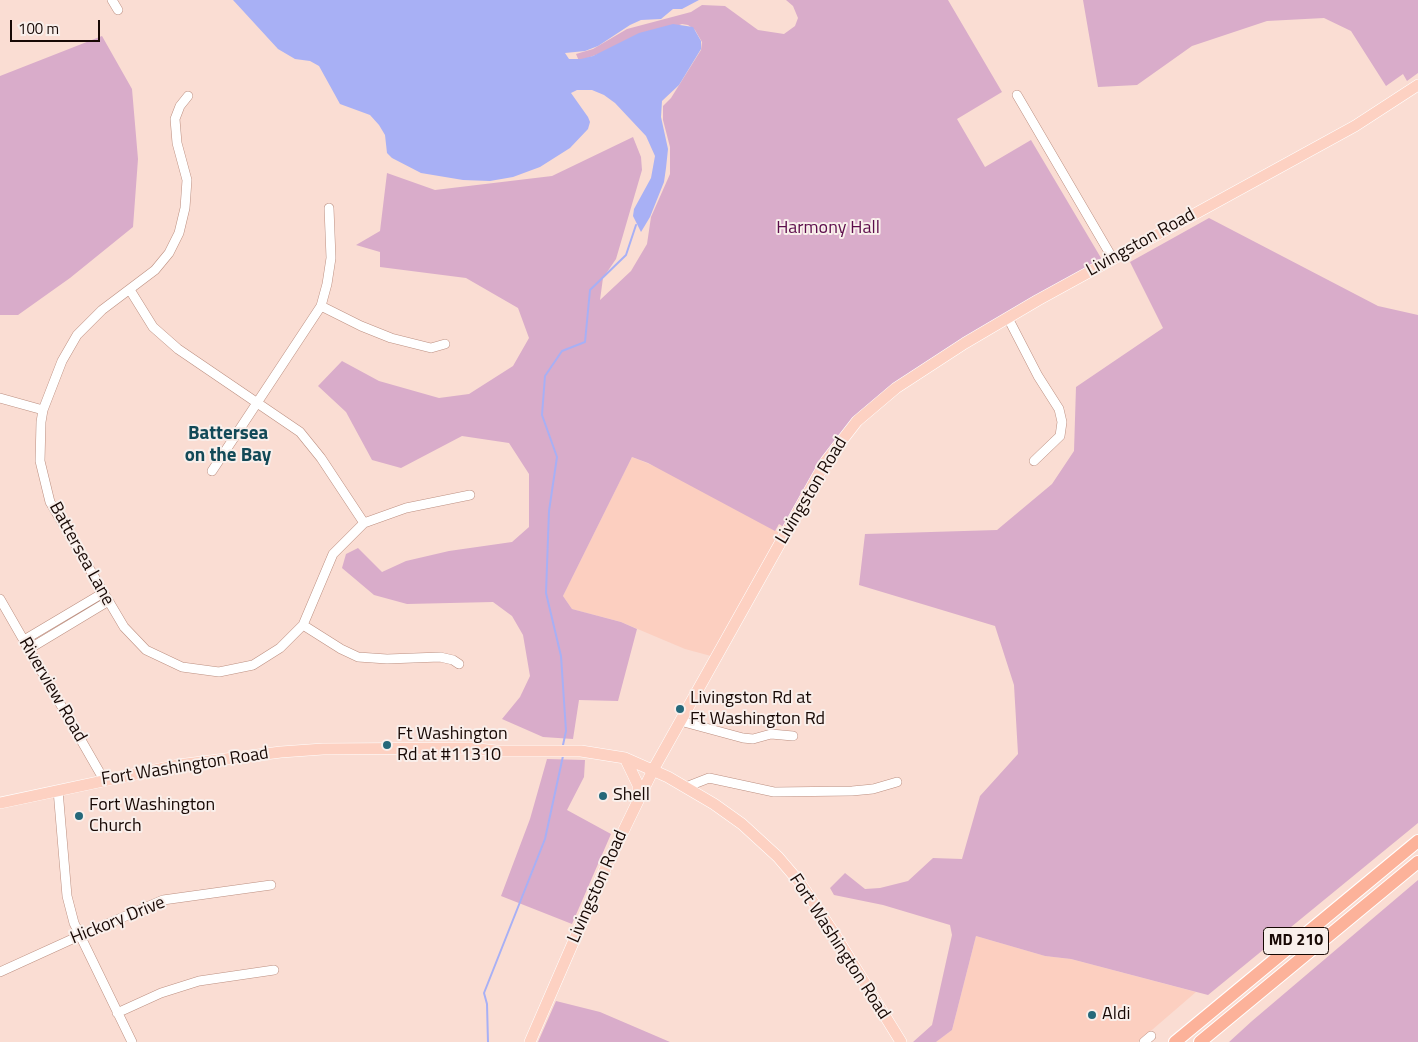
<!DOCTYPE html>
<style>
body{margin:0}
#map{position:relative;width:1418px;height:1042px;overflow:hidden;background:#faddd3;font-family:"Titillium Web",sans-serif}
canvas{display:block}
.scale{position:absolute;left:10px;top:20px;width:90px;height:22px;box-sizing:border-box;border:2px solid #170804;border-top:0;padding-left:6px;font-size:15px;line-height:18px;white-space:nowrap;color:#170804;-webkit-text-stroke:4px #f9efeb;paint-order:stroke}
</style>
<div id="map">
<canvas width="1418" height="1042"></canvas>
<div class="scale">100 m</div>
</div>
<script>
const c = document.querySelector('canvas').getContext('2d');
c.lineJoin = 'round';
function fill(path, color) { c.fillStyle = color; c.fill(path, 'evenodd'); }
const toPath = rows => new Path2D(rows.map(r => 'M' + r).join(''));
function trace(path, color, width, dash) { c.strokeStyle = color; c.lineWidth = width; c.lineCap = dash ? 'butt' : 'round'; c.setLineDash(dash || []); c.stroke(path); }
function drawText(font, color, halo, rows, align = 'center') {
  c.font = font + ' "Titillium Web",sans-serif'; c.lineWidth = 4; c.setLineDash([]); c.textBaseline = 'middle'; c.strokeStyle = halo; c.fillStyle = color; for (const [text, x, y, turn = 0] of rows) {
    c.save(); c.translate(x, y); c.rotate((+turn || 0) * Math.PI / 180); c.textAlign = isNaN(turn) ? turn : align; if (halo) c.strokeText(text, 0, 0); c.fillText(text, 0, 0); c.restore();
  }
}
const built = toPath([
 [632,457,737,500,779,533,711,656,685,649,621,622,572,609,563,596],
 [976,936,1045,956,1071,959,1196,992,1138,1042,936,1042,952,1030]
]);
const green = toPath([
 [786,0,948,0,1002,92,957,119,985,167,1031,140,1104,263,1000,321,861,415,785,528,779,524,775,531,648,463,632,457,563,596,572,609,621,622,637,629,618,701,579,700,573,739,543,737,502,719,520,697,530,676,523,635,512,616,493,602,407,604,374,595,342,568,346,554,358,548,382,572,406,561,449,551,512,542,529,527,529,474,509,443,462,436,401,468,372,460,346,412,318,386,342,361,379,381,439,398,469,394,513,366,529,338,518,308,466,278,380,267,380,252,356,245,380,231,387,173,435,190,552,176,633,137,641,157,642,170,616,259,603,278,600,300,631,271,647,244,651,217,670,174,670,147,663,120,663,106,671,98,701,50,702,42,695,30,688,25,682,24,579,61,576,54,593,49,627,29,691,12,702,5,725,6,758,30,784,34,795,26,798,18,793,6],
 [1083,0,1418,0,1418,73,1407,81,1403,74,1386,86,1351,31,1324,18,1267,21,1192,46,1137,85,1098,87],
 [102,36,132,89,138,159,133,227,70,278,18,315,0,315,0,76],
 [1209,218,1378,306,1418,315,1418,823,1208,995,1071,959,1045,956,976,936,952,1030,936,1042,913,1042,932,1025,952,935,950,925,883,905,834,895,830,888,845,873,865,889,880,888,908,881,933,858,962,859,980,796,1018,754,1014,685,995,626,859,585,865,534,997,530,1052,484,1074,451,1076,387,1163,328,1130,262],
 [547,759,585,760,584,777,567,810,611,834,572,924,501,896,530,819],
 [1418,880,1418,1042,1229,1042,1252,1021],
 [556,1001,600,1012,670,1042,538,1042]
]);
const water = toPath([
 [233,0,699,0,682,9,673,9,661,19,641,20,630,25,598,46,585,51,565,53,569,59,581,59,593,56,639,33,673,24,693,27,701,41,701,49,679,85,662,101,661,117,668,149,666,168,664,182,650,217,641,232,633,216,634,209,651,178,655,156,646,136,615,103,604,95,592,90,577,90,571,93,588,117,590,122,588,129,570,148,540,167,513,177,490,181,463,180,421,173,392,158,387,153,385,135,379,125,370,115,340,104,319,66,310,61,295,59,278,49]
]);
const stream = toPath([
 [563,745,566,731,561,656,546,593,549,511,557,457,542,415,545,376,562,351,585,342,590,290,626,255,636,225],
 [488,1042,487,1004,484,993,545,839,563,756]
]);
const minor = toPath([
 [112,0,118,10],
 [1017,95,1113,259],
 [188,96,180,106,175,119,177,143,187,180,185,208,179,233,169,253,155,270,102,310,77,335,62,361,43,410,41,422,40,461,50,502,124,627,146,650,182,667,219,672,253,665,280,648,303,625,333,554,364,523,406,508,470,495],
 [130,290,153,327,178,349,300,432,321,458,364,523],
 [321,306,361,326,391,338,431,348,445,344],
 [1008,318,1038,376,1059,409,1062,422,1060,436,1034,461],
 [0,398,43,410],
 [212,471,321,306,327,284,331,258,329,208],
 [0,599,104,780],
 [303,625,341,649,358,657,387,659,440,657,453,660,459,664],
 [24,640,103,593],
 [29,649,107,602],
 [680,721,743,738,753,739,771,734,793,736],
 [686,787,709,778,774,792,852,791,873,789,897,782],
 [58,790,67,896,74,923,132,1042],
 [0,972,79,936,163,900,271,885],
 [117,1013,161,993,199,981,274,970],
 [1144,1042,1151,1036]
]);
const major = toPath([
 [625,758,638,785,638,798],
 [0,803,178,765,281,752,323,749,470,748,496,751,581,751,625,758,668,777,714,804,742,824,778,857,801,884,832,930,901,1042],
 [530,1042,605,869,653,770,826,461,857,421,896,388,965,343,1038,300,1355,126,1418,85]
]);
const highway = toPath([
 [1175,1042,1418,841],
 [1200,1042,1418,862]
]);
const markers = [
 [680,709,5,"#25687a"],
 [387,745,5,"#25687a"],
 [603,796,5,"#25687a"],
 [79,816,5,"#25687a"],
 [1092,1015,5,"#25687a"]
];
const shields = [
 [1296,941,65]
];
const shieldNames = [
 ["MD 210",1296,941]
];
const parkNames = [
 ["Harmony Hall",828,229]
];
const streetNames = [
 ["Livingston Road",1141,243,-29],
 ["Livingston Road",812,491,-59],
 ["Battersea Lane",81,554,61],
 ["Riverview Road",52,690,60],
 ["Fort Washington Road",185,767,-9],
 ["Livingston Road",598,887,-66],
 ["Hickory Drive",118,921,-22],
 ["Fort Washington Road",839,947,57]
];
const poiNames = [
 ["Livingston Rd at",690,699],
 ["Ft Washington Rd",690,720],
 ["Ft Washington",397,735],
 ["Rd at #11310",397,756],
 ["Shell",613,796],
 ["Fort Washington",89,806],
 ["Church",89,827],
 ["Aldi",1102,1015]
];
const neighbourhoodNames = [
 ["Battersea",228,434],
 ["on the Bay",228,456]
];
fill(built, '#fccfc0');
fill(green, '#d9acca');
fill(water, '#a8b0f5');
trace(stream, '#a8b0f5', 2);
trace(minor, '#bc8f80', 10);
trace(major, '#fff', 12);
trace(highway, '#fff', 14);
trace(minor, '#fff', 9);
trace(major, '#fdd1c2', 11);
trace(highway, '#fcb29a', 12);
for (const [x, y, r, color] of markers) { const dot = new Path2D(); dot.arc(x, y, r, 0, 2 * Math.PI); c.fillStyle = color; c.fill(dot); trace(dot, '#f9efeb', 2); }
for (const [x, y, w] of shields) { const box = new Path2D(); box.roundRect(x - w / 2, y - 13.5, w, 27, 4); c.fillStyle = '#f9efeb'; c.fill(box); trace(box, '#170804', 1); }
drawText('bold 16px', '#170804', null, shieldNames);
drawText('18px', '#5c0d4b', '#f9efeb', parkNames);
drawText('18px', '#170804', '#f9efeb', streetNames);
drawText('18px', '#170804', '#f9efeb', poiNames, 'left');
drawText('bold 19px', '#124957', '#f9efeb', neighbourhoodNames);
</script>
